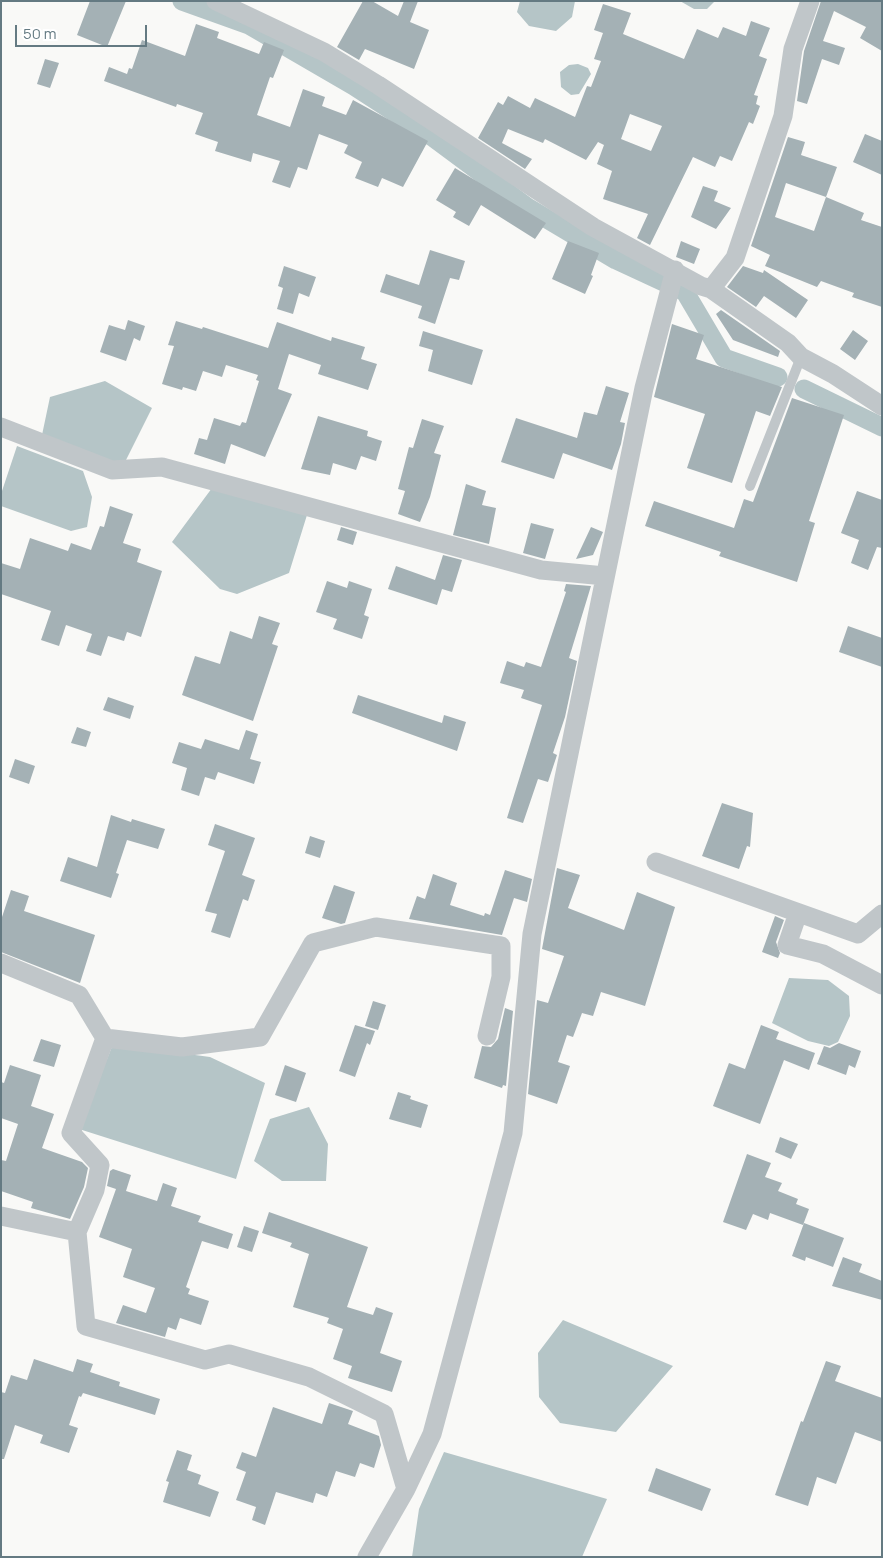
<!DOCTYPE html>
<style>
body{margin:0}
#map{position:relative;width:883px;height:1558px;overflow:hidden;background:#f9f9f7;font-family:Manrope,sans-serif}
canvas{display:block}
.frame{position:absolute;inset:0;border:2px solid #647a82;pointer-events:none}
.scale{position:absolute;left:15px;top:25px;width:132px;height:22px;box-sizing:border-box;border:2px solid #647a82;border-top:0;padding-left:6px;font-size:15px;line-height:18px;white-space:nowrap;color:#647a82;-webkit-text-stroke:4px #fff;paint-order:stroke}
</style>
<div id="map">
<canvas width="883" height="1558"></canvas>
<div class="frame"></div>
<div class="scale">50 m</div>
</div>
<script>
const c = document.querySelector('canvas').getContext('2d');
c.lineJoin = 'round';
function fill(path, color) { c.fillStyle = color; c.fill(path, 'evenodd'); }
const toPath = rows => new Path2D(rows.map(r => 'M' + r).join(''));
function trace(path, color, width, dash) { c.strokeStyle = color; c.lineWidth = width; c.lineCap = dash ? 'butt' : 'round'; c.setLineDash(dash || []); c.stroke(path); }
const water = toPath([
 [520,1,575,1,572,17,556,31,529,26,517,12],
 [680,1,715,1,707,9,694,9],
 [578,64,588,68,591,74,579,94,571,95,561,87,560,72,569,65],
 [105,381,152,408,124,464,96,462,42,435,50,397],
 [17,446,83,471,92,497,87,527,71,531,1,506,1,494],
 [212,488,307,515,289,573,237,594,220,589,172,542],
 [789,978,828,980,849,996,850,1016,838,1042,829,1046,808,1041,772,1023],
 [113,1044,210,1057,265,1083,236,1179,79,1129],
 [309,1107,328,1144,326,1181,282,1181,254,1161,270,1119],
 [563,1320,673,1366,616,1432,560,1423,539,1397,538,1353],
 [444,1452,607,1499,582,1557,412,1557,419,1509]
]);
const canal = toPath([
 [182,1,249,25,354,86,434,138,527,207,616,260,685,292,724,358,778,377],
 [804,389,882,427]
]);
const building = toPath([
 [90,1,126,1,107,47,77,35],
 [363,1,372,1,398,16,404,1,418,1,410,22,429,30,414,69,365,49,359,60,337,47],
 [821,1,882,1,882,51,860,38,866,27,834,11,823,41,845,48,839,65,822,59,807,104,797,101,804,51],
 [603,4,631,13,623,34,684,59,697,29,718,38,723,27,746,36,751,21,770,28,759,56,767,59,754,95,758,96,756,104,760,106,753,124,749,122,732,161,720,156,715,167,693,157,650,245,637,238,648,214,603,199,612,171,597,164,604,145,598,142,586,160,545,139,543,143,508,129,502,143,532,159,525,169,478,138,498,102,503,105,508,96,530,108,535,98,575,117,587,86,591,87,601,61,594,59,603,33,594,30],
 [630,114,662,126,651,151,621,139],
 [196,24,219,32,217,38,259,54,264,42,284,50,273,78,270,77,257,115,290,127,303,89,325,97,322,106,346,115,353,100,428,141,403,187,382,178,378,187,355,178,362,162,344,153,348,145,319,134,307,170,298,167,290,188,272,182,280,161,253,153,251,162,215,151,218,142,195,134,203,113,177,104,176,107,104,81,109,67,127,74,129,68,132,69,142,40,185,56],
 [45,59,59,63,50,88,37,84],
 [865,134,882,141,882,175,853,162],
 [788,137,805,142,801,155,837,167,826,197,864,213,861,220,882,227,882,307,852,297,854,293,821,281,817,287,765,266,770,255,751,246],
 [786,183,826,197,814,231,775,217],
 [455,168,546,223,535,239,481,205,469,226,453,217,456,212,436,200],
 [703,186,718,191,714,201,731,208,716,229,691,217],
 [568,241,599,253,591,275,593,276,585,294,552,279],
 [681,241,700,249,694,264,676,257],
 [430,250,465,261,459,280,450,278,435,324,418,318,422,306,380,292,386,274,419,285],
 [284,266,316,277,309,297,299,293,293,314,277,309,283,288,278,286],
 [743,266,763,273,764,270,808,300,796,318,764,296,756,307,727,287],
 [721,310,780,351,778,357,733,340,716,314],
 [128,320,145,326,140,341,134,338,126,361,100,352,109,325,125,330],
 [176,321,202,329,203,327,268,348,277,322,331,341,332,337,365,347,361,359,377,364,368,390,318,374,321,365,289,354,278,389,292,394,265,457,231,444,225,464,194,454,199,438,207,440,214,418,240,426,242,422,246,423,259,381,256,380,258,375,226,365,222,377,203,371,196,391,183,387,182,390,162,384,174,346,168,345],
 [672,324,704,335,696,359,782,387,770,416,756,411,732,483,687,468,705,414,654,397],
 [853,330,868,341,855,360,840,349],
 [423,331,483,350,472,385,428,371,433,350,419,346],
 [606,386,629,393,620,422,625,423,621,444,612,470,563,453,554,479,501,462,516,418,577,438,584,412,597,415],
 [792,398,844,415,809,521,815,523,797,582,719,556,721,552,645,526,654,501,734,528,744,499,753,502],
 [318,416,368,431,367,436,382,441,376,461,361,456,356,470,333,463,330,475,301,469],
 [422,419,444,426,434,453,441,455,430,497,420,522,398,514,405,491,398,489,409,447,413,448],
 [466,484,486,491,482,505,496,508,489,544,453,535],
 [857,491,882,500,882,548,877,547,868,570,851,563,859,540,841,533],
 [110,506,133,514,123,543,141,549,137,562,162,571,141,637,127,632,124,641,108,636,101,656,86,651,92,634,66,625,59,646,41,640,51,611,1,594,1,563,20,569,30,538,68,551,71,543,91,550,100,526,104,527],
 [531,523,554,529,545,559,523,553],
 [341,527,357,532,353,545,337,540],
 [591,527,603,532,593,555,576,559],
 [443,555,462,560,452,592,442,589,437,605,388,589,396,566,435,580],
 [327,581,347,588,349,581,372,589,364,615,369,617,362,639,333,629,337,619,316,612],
 [566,584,591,586,569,658,577,661,565,717,553,753,557,755,548,782,538,779,523,823,507,818,542,705,521,698,524,690,500,683,507,661,524,667,526,662,541,667,566,592,564,591],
 [259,616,280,623,272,644,278,646,253,721,182,695,195,656,220,664,230,631,252,639],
 [848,626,882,638,882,667,839,652],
 [358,695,442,723,444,715,466,722,457,751,352,713],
 [108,697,134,706,130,719,103,710],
 [77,727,91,732,86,747,71,743],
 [246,730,258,734,250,759,261,762,254,784,218,772,215,780,205,777,199,796,181,790,187,768,172,763,179,742,201,749,205,739,239,750],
 [15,759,35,766,29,784,9,777],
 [722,803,753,813,750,847,747,846,739,869,702,856],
 [111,815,131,822,132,819,165,829,158,849,127,840,116,873,119,874,111,898,60,881,68,857,97,867],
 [215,824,255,838,242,875,255,880,248,901,243,899,230,938,211,932,217,914,205,911,225,851,208,845],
 [310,836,325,841,320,858,305,853],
 [557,868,580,875,568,908,624,930,637,892,675,907,645,1006,601,992,593,1016,582,1013,573,1037,567,1035,558,1062,570,1066,557,1104,528,1094,537,1000,548,1003,564,956,542,949],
 [505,870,532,879,527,902,514,898,502,935,409,919,417,896,425,899,433,874,457,883,450,905,484,916,485,913,490,915],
 [334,885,355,892,345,923,341,924,322,918],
 [11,890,29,896,24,911,95,935,80,983,1,952,1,920],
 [775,916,784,920,776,942,780,953,778,958,762,952],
 [373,1001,386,1005,378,1030,365,1026],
 [505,1008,513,1011,506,1086,503,1085,502,1088,474,1078,482,1046,491,1047,498,1039],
 [355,1025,375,1031,370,1045,367,1043,355,1077,339,1071],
 [761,1025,779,1032,776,1039,815,1053,809,1070,784,1060,760,1124,713,1106,729,1063,745,1069],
 [41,1039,61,1045,54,1067,33,1061],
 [839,1043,861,1051,855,1068,849,1065,846,1075,817,1064,824,1046,830,1048],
 [10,1065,41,1075,31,1106,54,1114,42,1148,82,1162,88,1168,84,1187,70,1219,31,1208,33,1202,1,1191,1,1160,6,1161,18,1124,1,1118,1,1082,4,1083],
 [285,1065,306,1073,296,1102,275,1095],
 [398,1092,411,1096,410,1099,428,1105,421,1128,389,1119],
 [780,1137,798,1144,791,1159,775,1152],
 [747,1154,771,1163,765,1177,782,1183,778,1191,798,1199,796,1204,809,1209,803,1225,770,1213,768,1220,753,1214,746,1230,723,1222],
 [113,1169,131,1175,126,1191,157,1201,163,1183,177,1188,171,1206,201,1216,198,1222,233,1234,228,1249,202,1241,186,1287,190,1289,188,1294,209,1301,201,1325,180,1318,176,1330,168,1327,165,1337,116,1323,123,1305,146,1313,155,1288,123,1277,132,1249,99,1237,116,1189,107,1186,110,1171],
 [269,1212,368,1247,347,1307,373,1315,376,1307,393,1313,380,1353,402,1361,392,1392,348,1378,352,1366,333,1359,343,1329,327,1323,329,1318,293,1307,309,1254,290,1247,292,1243,262,1233],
 [804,1223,844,1238,833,1267,806,1257,805,1261,792,1256],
 [244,1226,259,1231,252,1252,237,1247],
 [843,1257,862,1264,859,1272,882,1281,882,1300,832,1286],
 [34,1359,73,1372,77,1359,93,1364,90,1372,120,1382,119,1386,160,1399,155,1415,83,1393,81,1397,79,1396,69,1425,78,1428,69,1453,40,1443,43,1435,15,1425,4,1459,1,1459,1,1392,5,1393,11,1375,27,1380],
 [826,1361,841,1366,835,1381,882,1398,882,1442,855,1432,836,1484,817,1477,808,1506,775,1495,801,1421,803,1422],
 [329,1403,353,1411,348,1424,379,1436,381,1445,374,1468,360,1463,355,1477,336,1471,327,1497,316,1493,313,1503,276,1492,265,1525,252,1520,256,1507,236,1500,246,1472,236,1468,242,1452,256,1457,273,1407,322,1424],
 [177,1450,192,1455,187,1470,201,1475,198,1484,219,1492,210,1517,163,1502,169,1482,166,1481],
 [656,1468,711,1489,702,1511,648,1491]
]);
const service = toPath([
 [750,486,801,357]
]);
const minor = toPath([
 [216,1,324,52,378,85,593,227,701,286,711,289,788,343,801,357,833,374,882,406],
 [711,289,735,258,783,116,793,49,810,1],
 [1,427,112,470,162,467,541,570,605,576],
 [656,862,858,934,882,914],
 [798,913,787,945,823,954,882,985],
 [1,963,79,995,105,1038],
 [1,1216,77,1232,95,1190,100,1165,71,1133,105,1038,182,1047,260,1037,313,943,376,927,501,946,501,977,487,1036],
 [77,1232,86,1326,205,1360,229,1354,309,1377,384,1414,406,1489],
 [367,1557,406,1489,432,1434,513,1133,532,934,644,388,675,270]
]);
fill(water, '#b5c5c7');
trace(canal, '#b5c5c7', 19);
fill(building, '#a4b1b5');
trace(service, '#c0c6c9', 10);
trace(minor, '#c0c6c9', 19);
</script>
